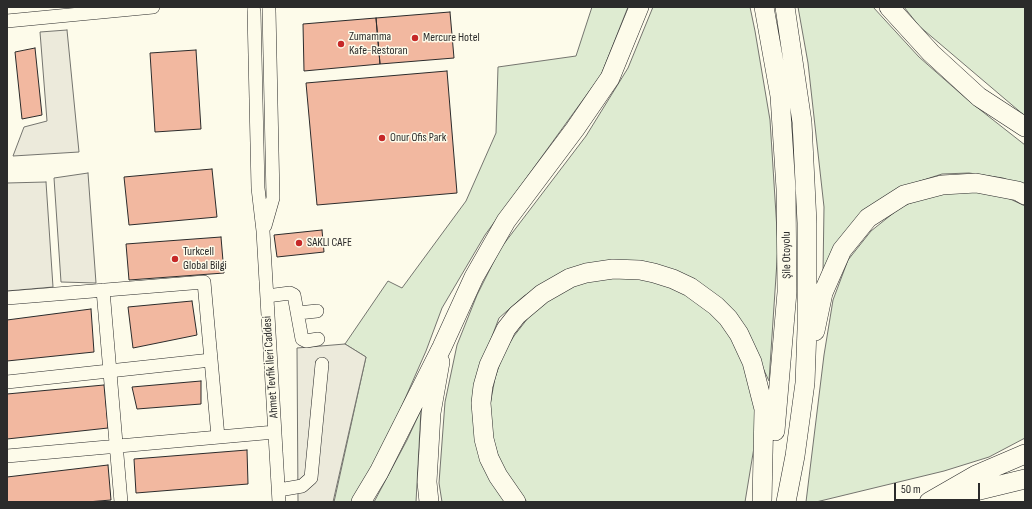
<!DOCTYPE html>
<meta charset="utf-8">
<style>
body{margin:0}
#map{position:relative;width:1032px;height:509px;overflow:hidden;background:#fdfbea;font-family:"Sofia Sans Condensed",sans-serif}
canvas{display:block}
.frame{position:absolute;inset:0;border:8px solid #2b2b2b;pointer-events:none}
.scale{position:absolute;left:894px;top:483px;width:86px;height:18px;box-sizing:border-box;border:2px solid #2b2b2b;border-top:0;padding-left:5px;font-size:12px;line-height:14px;white-space:nowrap;color:#2b2b2b;-webkit-text-stroke:3px #fdfbea;paint-order:stroke}
</style>
<div id="map">
<canvas width="1032" height="509"></canvas>
<div class="frame"></div>
<div class="scale">50 m</div>
</div>
<script>
const c = document.querySelector('canvas').getContext('2d');
c.lineJoin = 'round';
function fill(path, color) { c.fillStyle = color; c.fill(path, 'evenodd'); }
const toPath = rows => new Path2D(rows.map(r => 'M' + r).join(''));
function trace(path, color, width, dash) { c.strokeStyle = color; c.lineWidth = width; c.lineCap = dash ? 'butt' : 'round'; c.setLineDash(dash || []); c.stroke(path); }
function drawText(font, color, halo, rows, align = 'center') {
  c.font = font + ' "Sofia Sans Condensed",sans-serif'; c.lineWidth = 3; c.setLineDash([]); c.textBaseline = 'middle'; c.strokeStyle = halo; c.fillStyle = color; for (const [text, x, y, turn = 0] of rows) {
    c.save(); c.translate(x, y); c.rotate((+turn || 0) * Math.PI / 180); c.textAlign = isNaN(turn) ? turn : align; if (halo) c.strokeText(text, 0, 0); c.fillText(text, 0, 0); c.restore();
  }
}
const green = toPath([
 [592,7,628,7,601,75,485,235,442,308,426,351,378,460,354,502,334,502,366,357,345,344,388,281,402,288,466,201,496,133,498,67,576,56,592,7],
 [653,7,750,7,755,31,770,120,778,246,769,381,744,327,669,270,571,269,524,296,499,318,483,360,474,399,508,502,442,502,439,483,445,402,457,345,477,295,500,249,586,136,628,68,653,7],
 [798,7,873,7,919,57,969,101,1025,145,1025,187,1003,178,969,173,942,174,911,184,823,273,824,207,808,63,798,7],
 [904,7,1025,7,1025,116,919,26,904,7],
 [960,189,1008,198,1025,206,1025,438,989,457,944,471,816,502,806,502,824,355,833,300,848,260,871,231,901,207,927,196,960,189],
 [599,277,639,277,672,285,702,302,729,333,749,374,758,423,745,502,527,502,502,469,492,435,490,405,495,378,503,354,514,336,535,309,568,288,599,277],
 [421,410,416,502,374,502,407,440,421,410]
]);
const parking = toPath([
 [67,30,79,152,13,156,24,127,47,121,40,32,67,30],
 [88,173,96,283,61,282,54,178,88,173],
 [46,182,53,287,7,291,7,183,46,182],
 [345,344,366,357,333,502,298,502,297,348,345,344]
]);
const building = toPath([
 [450,12,454,58,380,64,376,18,450,12],
 [376,18,380,64,304,71,303,24,376,18],
 [35,48,42,115,22,119,15,52,35,48],
 [196,50,201,129,155,132,150,53,196,50],
 [447,71,457,193,317,205,306,83,447,71],
 [212,169,217,217,129,225,124,177,212,169],
 [322,230,324,252,277,257,274,235,322,230],
 [221,237,224,273,129,280,126,244,221,237],
 [192,301,197,335,133,348,128,307,192,301],
 [91,309,94,352,7,361,7,320,91,309],
 [201,381,201,404,137,409,132,387,201,381],
 [104,385,108,428,7,439,7,394,104,385],
 [247,450,248,484,136,493,134,459,247,450],
 [108,465,111,500,87,502,7,502,7,477,108,465]
]);
const minor = toPath([
 [254,11,258,188,263,231,279,502],
 [7,21,153,7],
 [265,226,273,198,269,10],
 [103,290,121,502],
 [267,296,290,293,294,295,302,339,306,341,318,339],
 [7,298,204,282,218,437],
 [298,313,317,311],
 [7,382,211,360],
 [7,456,275,432],
 [279,490,302,486,311,478,322,364]
]);
const highway = toPath([
 [764,7,780,96,786,189,787,292,775,431],
 [785,7,802,122,807,223,807,329,805,383,795,456,786,502],
 [889,7,931,53,979,97,1025,127],
 [815,331,823,293,842,250,868,218,904,195,942,185,976,183,1018,191,1025,195],
 [951,497,1025,479],
 [361,502,379,472,442,347,474,277,506,221,575,129,610,78,639,7],
 [429,502,427,482,431,413,440,362],
 [516,502,498,476,489,458,484,439,481,403,483,386,489,365,506,329,517,315,542,294,570,278,586,273,613,269,640,270,654,273,673,279,690,287,716,306,728,318,739,334,752,362,764,409,762,502],
 [929,502,976,475,1025,454]
]);
const markers = [
 [415,38,4,"#c62828"],
 [341,44,4,"#c62828"],
 [382,138,4,"#c62828"],
 [299,243,4,"#c62828"],
 [175,259,4,"#c62828"]
];
const poiNames = [
 ["Zumamma",349,37],
 ["Kafe-Restoran",349,51],
 ["Mercure Hotel",423,38],
 ["Onur Ofis Park",390,138],
 ["SAKLI CAFE",307,243],
 ["Turkcell",183,252],
 ["Global Bilgi",183,266]
];
const streetNames = [
 ["Şile Otoyolu",787,255,-91],
 ["Ahmet Tevfik İleri Caddesi",271,367,-94]
];
fill(green, '#deebd1');
trace(green, '#74746e', 1);
fill(parking, '#eceadb');
trace(parking, '#74746e', 1);
fill(building, '#f2b8a0');
trace(building, '#2b2b2b', 1);
trace(minor, '#2b2b2b', 14);
trace(highway, '#2b2b2b', 20);
trace(minor, '#fdfbea', 13);
trace(highway, '#fdfbea', 19);
for (const [x, y, r, color] of markers) { const dot = new Path2D(); dot.arc(x, y, r, 0, 2 * Math.PI); c.fillStyle = color; c.fill(dot); trace(dot, '#fdfbea', 1.5); }
drawText('12px', '#2b2b2b', '#fdfbea', poiNames, 'left');
drawText('12px', '#2b2b2b', '#fdfbea', streetNames);
</script>
